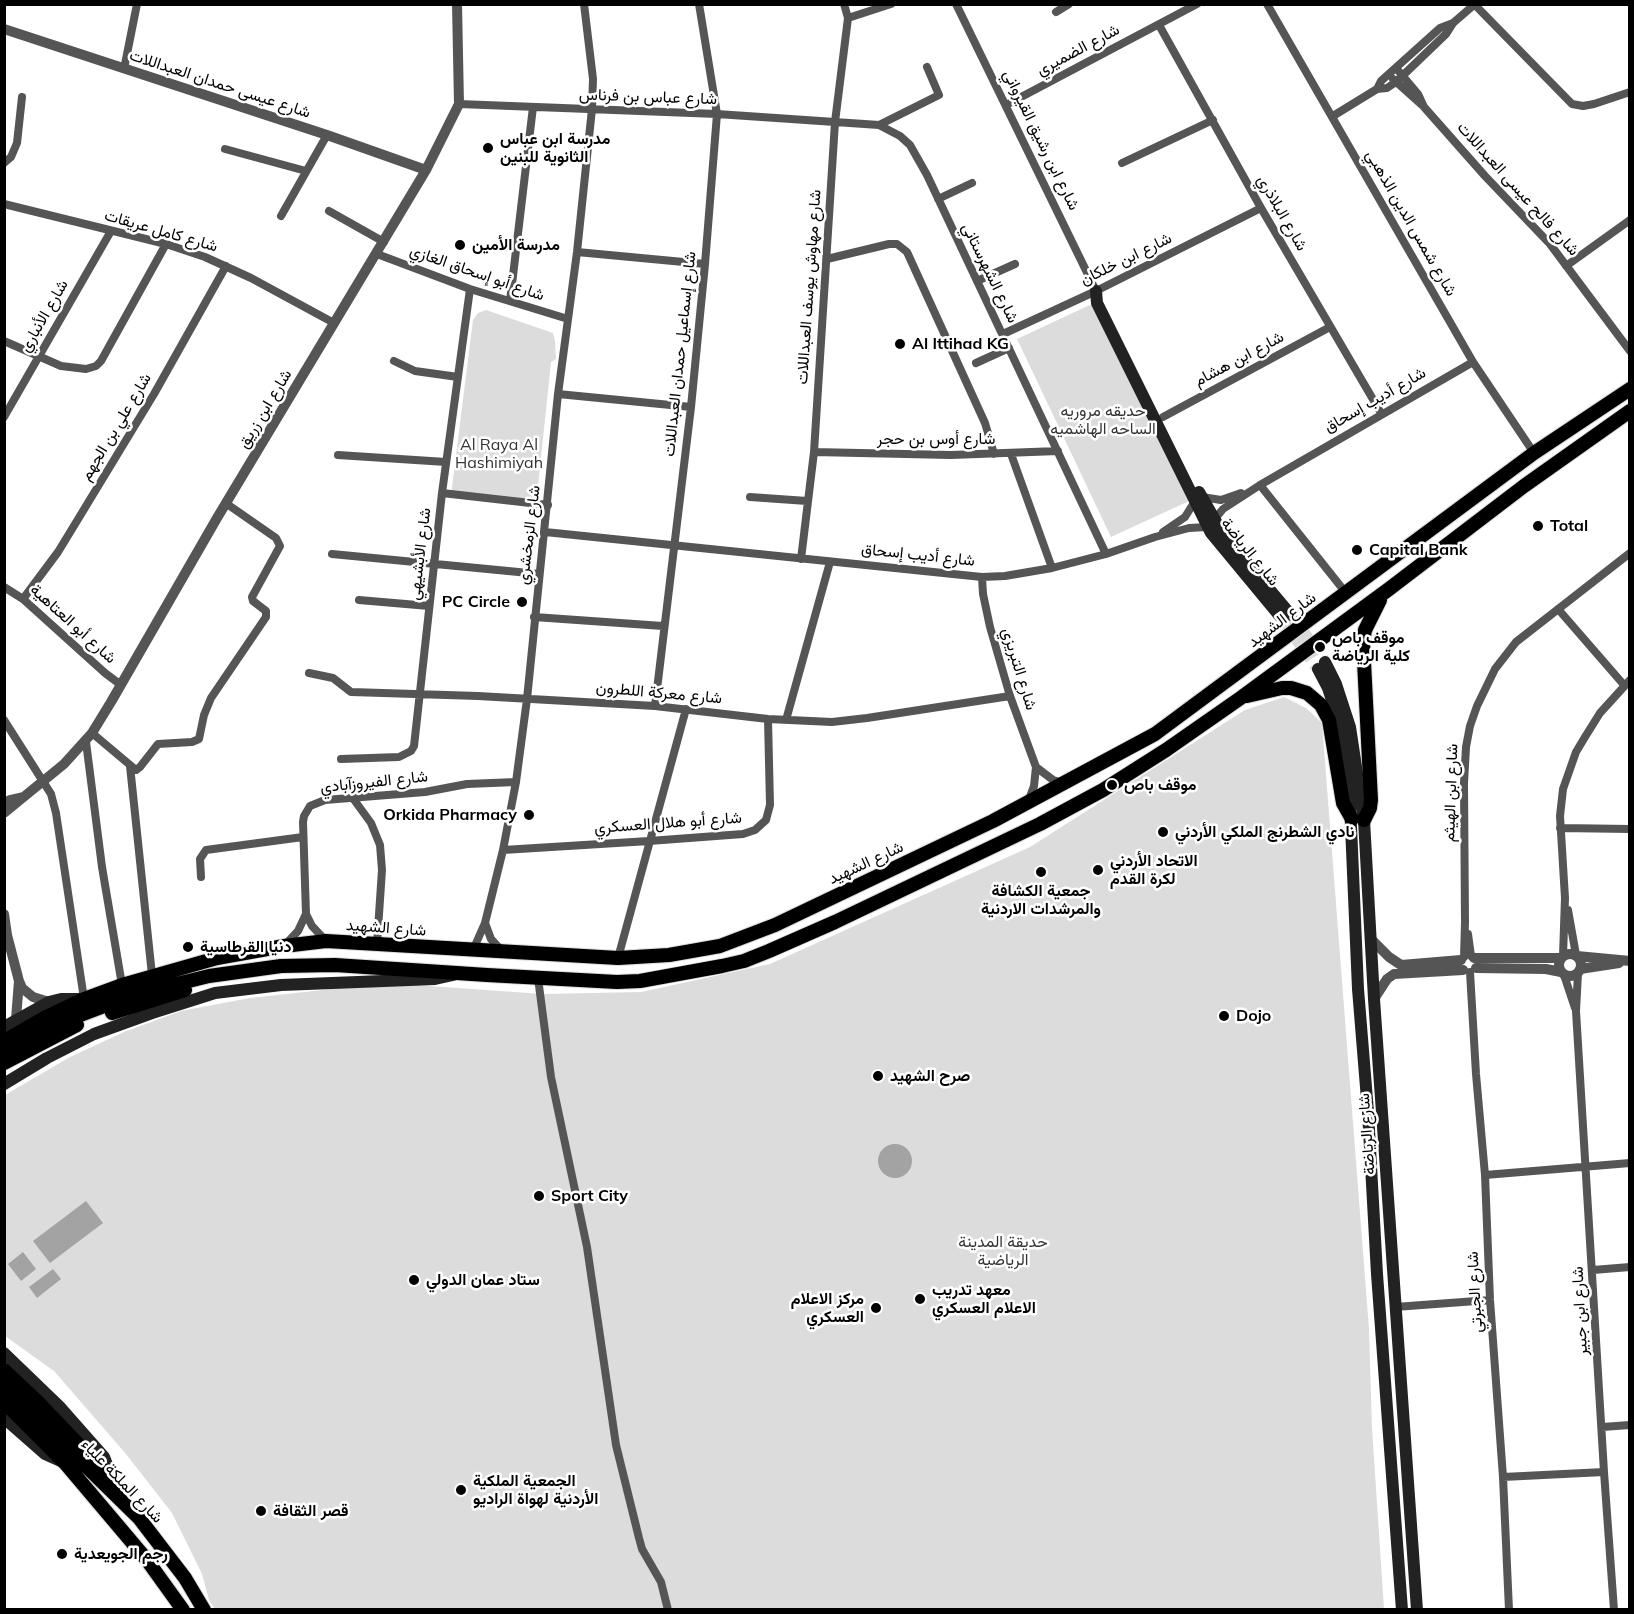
<!DOCTYPE html>
<meta charset="utf-8">
<style>
body{margin:0}
#map{position:relative;width:1634px;height:1614px;overflow:hidden;background:#fff;font-family:Mulish,sans-serif}
canvas{display:block}
.frame{position:absolute;inset:0;border:6px solid #000;pointer-events:none}
</style>
<div id="map">
<canvas width="1634" height="1614"></canvas>
<div class="frame"></div>
</div>
<script>
const c = document.querySelector('canvas').getContext('2d');
c.lineJoin = 'round';
function fill(path, color) { c.fillStyle = color; c.fill(path, 'evenodd'); }
const toPath = rows => new Path2D(rows.map(r => 'M' + r).join(''));
function trace(path, color, width, dash) { c.strokeStyle = color; c.lineWidth = width; c.lineCap = dash ? 'butt' : 'round'; c.setLineDash(dash || []); c.stroke(path); }
function drawText(font, color, halo, rows, align = 'center') {
  c.font = font + ' Mulish,Vazirmatn,sans-serif'; c.lineWidth = 5; c.setLineDash([]); c.textBaseline = 'middle'; c.strokeStyle = halo; c.fillStyle = color; for (const [text, x, y, turn = 0] of rows) {
    c.save(); c.translate(x, y); c.rotate((+turn || 0) * Math.PI / 180); c.textAlign = isNaN(turn) ? turn : align; if (halo) c.strokeText(text, 0, 0); c.fillText(text, 0, 0); c.restore();
  }
}
const green = toPath([
 [1094,303,1189,501,1111,537,1017,339],
 [486,310,553,333,555,341,556,359,551,362,536,505,451,495,473,320,478,313],
 [1284,697,1306,708,1322,723,1369,1329,1372,1428,1384,1609,215,1609,209,1600,202,1574,172,1513,126,1454,54,1371,5,1336,5,1095,70,1057,124,1032,181,1011,250,998,387,983,543,994,641,992,770,964,1030,847,1245,710]
]);
const water = toPath([
 '878 1161a17 17 0 1 1 34 0a17 17 0 1 1-34 0Z',
 [86,1201,103,1223,50,1263,33,1241],
 [23,1252,36,1269,21,1281,8,1264],
 [53,1269,61,1279,37,1298,29,1287]
]);
const secondaryTunnel = toPath([
 [1291,615,1325,662],
 [1283,620,1318,669]
]);
const minor = toPath([
 [956,4,1096,291],
 [1267,4,1473,362,1534,453],
 [1475,5,1572,104,1583,106,1594,104,1630,92],
 [1056,12,1069,4],
 [848,18,891,4],
 [1159,25,1261,208,1381,413],
 [1396,68,1418,94,1424,107,1485,176,1550,244,1630,351],
 [124,69,137,4],
 [1393,79,1422,105],
 [1377,89,1381,81,1440,28,1453,23,1475,4],
 [459,104,717,114,835,122,879,125,900,136,910,145,927,175,1106,554],
 [1006,105,1197,4],
 [1333,116,1377,89,1387,88,1396,82,1446,34,1453,23],
 [879,125,939,95,927,67],
 [225,149,306,171],
 [4,163,11,157,17,143,22,97],
 [1122,163,1213,120],
 [938,199,972,183],
 [4,204,166,244,205,257,251,278,334,323],
 [329,211,384,242],
 [281,216,327,135],
 [577,252,705,264],
 [377,254,470,289,568,319],
 [827,259,889,244,897,244,907,252,985,423,994,454],
 [1566,266,1630,220],
 [977,281,1015,264],
 [510,301,533,107],
 [1003,334,1096,291,1261,208],
 [4,341,61,366,86,369,96,366,101,361,166,244],
 [394,361,415,371,458,377],
 [976,363,1009,348],
 [558,394,691,407],
 [4,417,111,231],
 [1163,417,1330,327],
 [814,452,951,455,1058,451],
 [1011,454,1052,568],
 [338,455,446,462],
 [1260,485,1346,593],
 [442,493,548,505],
 [750,497,807,501],
 [1202,497,1221,500,1241,493],
 [1214,520,1223,509,1260,485,1473,362],
 [545,532,982,577,1005,576,1052,568,1106,554,1155,537,1189,528,1207,527],
 [1163,532,1185,517,1195,501],
 [332,554,539,574],
 [801,559,814,452,835,122,848,18,844,4],
 [982,577,983,594,990,627,1010,696,1036,767,1034,786,1028,802],
 [4,587,23,599,105,673,121,685],
 [23,599,58,552,83,511,154,394,226,266],
 [359,600,429,606],
 [1558,609,1624,685],
 [534,617,663,626],
 [309,673,333,678,351,692,478,696,655,706,768,719,832,722,867,718,1010,696],
 [655,706,691,407,705,264,717,114,699,4],
 [4,720,51,794,56,813,84,999],
 [786,720,830,562],
 [92,733,136,770,140,767,158,744,192,742,199,739,204,715,211,698,266,617,266,611,253,601,252,597,280,546,276,538,227,504],
 [86,742,102,867,122,985],
 [341,759,399,757,411,751,414,746,442,493,470,289],
 [130,766,152,975],
 [1036,767,1053,780,1064,783],
 [352,797,371,823,380,845,382,870,377,944],
 [1560,828,1630,829],
 [503,850,649,841,743,834,755,830,766,820,770,805,768,719],
 [201,877,200,859,206,850,303,837],
 [1568,910,1576,955],
 [485,923,491,939,501,950],
 [1468,934,1471,956],
 [326,941,312,926,306,914,303,822,304,816,310,806,325,800,425,792,467,784,516,782],
 [285,945,298,931,306,914],
 [473,950,485,923,503,850,516,782,527,699,558,394,577,252,592,109,593,79,584,4],
 [1563,956,1565,898,1560,816,1563,789,1576,752,1585,737,1600,713,1630,680],
 [1464,957,1465,922,1464,783,1466,747,1470,726,1477,706,1495,669,1516,642,1630,553],
 [618,958,686,709],
 [1470,972,1476,1074,1485,1175,1490,1300,1503,1477,1509,1610],
 [1578,973,1576,1011,1604,1472,1614,1610],
 [1564,975,1575,1008],
 [538,978,551,1077,587,1247,616,1445,639,1538,642,1549,661,1582,668,1610],
 [1485,1175,1630,1163],
 [1593,1270,1630,1267],
 [1395,1307,1490,1300],
 [1602,1427,1630,1425],
 [1503,1477,1604,1472]
]);
const tertiary = toPath([
 [4,29,327,135,426,170],
 [4,804,10,800,23,797],
 [4,813,64,764,92,733,111,702,217,518,426,170,459,104,457,4],
 [4,914,7,935,19,981,16,1019],
 [1370,938,1389,957,1401,965,1461,960],
 '1559 965a11 11 0 1 1 22 0a11 11 0 1 1-22 0Z',
 [1577,956,1630,961],
 [1474,958,1560,958],
 [1476,968,1546,969,1561,972],
 [1580,969,1619,963],
 [19,981,22,988,33,997,49,1002],
 [1374,999,1387,979,1394,974,1463,970]
]);
const secondary = toPath([
 [1096,291,1097,303,1211,533,1283,620],
 [1199,492,1223,534,1291,615],
 [1325,662,1336,684,1350,727,1364,820,1374,999,1417,1610],
 [1318,669,1328,688,1342,730,1349,780,1358,989,1368,1112,1377,1274,1402,1610],
 [4,1027,49,1002,61,999,84,999],
 [4,1084,47,1058,94,1034,152,1013,215,993,281,985,435,979,453,975],
 [4,1353,59,1406,104,1457,115,1485],
 [4,1418,45,1454,63,1462]
]);
const primary = toPath([
 [4,1386,139,1518,185,1578,204,1610],
 [4,1402,65,1463,147,1560,183,1610]
]);
const trunk = toPath([
 [1247,696,1282,688,1291,688,1307,693,1321,705,1329,720,1343,803,1352,819],
 [1364,820,1370,808,1371,800,1363,642,1365,630,1380,600],
 [112,1013,185,990],
 [4,1041,46,1017,84,999,122,985,217,958,284,946,326,941,618,958,669,955,720,946,775,925,993,821,1155,734,1534,453,1630,389],
 [4,1053,54,1025,136,994,209,976,281,966,335,965,487,975,617,982,640,981,722,966,744,961,769,951,835,922,1040,824,1103,790,1166,750,1242,697,1389,589,1524,486,1630,411],
 [4,1063,77,1025],
 [4,1370,38,1402,102,1469,117,1495]
]);
const markers = [
 [488,148,6,"#000"],
 [460,245,6,"#000"],
 [900,344,6,"#000"],
 [1538,526,6,"#000"],
 [1357,550,6,"#000"],
 [522,602,6,"#000"],
 [1320,647,6,"#000"],
 [1112,785,6,"#000"],
 [529,815,6,"#000"],
 [1163,832,6,"#000"],
 [1098,870,6,"#000"],
 [1041,872,6,"#000"],
 [188,947,6,"#000"],
 [1224,1016,6,"#000"],
 [878,1076,6,"#000"],
 [539,1196,6,"#000"],
 [414,1280,6,"#000"],
 [920,1299,6,"#000"],
 [876,1308,6,"#000"],
 [461,1490,6,"#000"],
 [261,1511,6,"#000"],
 [62,1554,6,"#000"]
];
const streetNames = [
 ["شارع الضميري",1078,50,-28],
 ["شارع عيسى حمدان العبداللات",220,84,18],
 ["شارع عباس بن فرناس",648,97,2],
 ["شارع ابن رشيق القيرواني",1041,140,64],
 ["شارع فالح عيسى العبداللات",1518,189,48],
 ["شارع البلاذري",1282,213,60],
 ["شارع شمس الدين الذهبي",1411,223,60],
 ["شارع كامل عريقات",161,231,16],
 ["شارع ابن خلكان",1126,259,-26],
 ["شارع أبو إسحاق الغازي",477,273,19],
 ["شارع الشهرستاني",990,273,64],
 ["شارع مهاوش يوسف العبداللات",809,287,-86],
 ["شارع الأنباري",44,316,-60],
 ["شارع إسماعيل حمدان العبداللات",680,354,-84],
 ["شارع ابن هشام",1239,359,-28],
 ["شارع أديب إسحاق",1375,400,-30],
 ["شارع ابن زريق",265,409,-59],
 ["شارع علي بن الجهم",116,427,-59],
 ["شارع أوس بن حجر",936,439],
 ["شارع الزمخشري",529,535,-83],
 ["شارع الرياضة",1250,552,51],
 ["شارع الأبشيهي",420,554,-83],
 ["شارع أديب إسحاق",918,555,6],
 ["شارع الشهيد",1282,620,-37],
 ["شارع أبو العتاهية",73,624,42],
 ["شارع التبريزي",1019,669,73],
 ["شارع معركة اللطرون",659,693,5],
 ["شارع الفيروزآبادي",374,782,-6],
 ["شارع ابن الهيثم",1451,793,-88],
 ["شارع أبو هلال العسكري",668,823,-4],
 ["شارع الشهيد",866,863,-25],
 ["شارع الشهيد",386,928,4],
 ["شارع الرياضة",1367,1134,-94],
 ["شارع الجبرتي",1475,1292,-93],
 ["شارع ابن جبير",1580,1311,-93],
 ["شارع الملكة علياء",122,1481,46]
];
const poiNames = [
 ["مدرسة ابن عباس",500,139],
 ["الثانوية للبنين",500,157],
 ["مدرسة الأمين",472,245],
 ["Al Ittihad KG",912,344],
 ["Total",1550,526],
 ["Capital Bank",1369,550],
 ["PC Circle",510,602,"right"],
 ["موقف باص",1332,638],
 ["كلية الرياضة",1332,656],
 ["موقف باص",1124,785],
 ["Orkida Pharmacy",517,815,"right"],
 ["نادي الشطرنج الملكي الأردني",1175,832],
 ["الاتحاد الأردني",1110,861],
 ["لكرة القدم",1110,879],
 ["جمعية الكشافة",1041,891,"center"],
 ["والمرشدات الاردنية",1041,909,"center"],
 ["دنيا القرطاسية",200,947],
 ["Dojo",1236,1016],
 ["صرح الشهيد",890,1076],
 ["Sport City",551,1196],
 ["ستاد عمان الدولي",426,1280],
 ["معهد تدريب",932,1290],
 ["الاعلام العسكري",932,1308],
 ["مركز الاعلام",864,1299,"right"],
 ["العسكري",864,1317,"right"],
 ["الجمعية الملكية",473,1481],
 ["الأردنية لهواة الراديو",473,1499],
 ["قصر الثقافة",273,1511],
 ["رجم الجويعدية",74,1554]
];
const parkNames = [
 ["حديقه مروريه",1103,411],
 ["الساحه الهاشميه",1103,429],
 ["Al Raya Al",499,445],
 ["Hashimiyah",499,463],
 ["حديقة المدينة",1003,1242],
 ["الرياضية",1003,1260]
];
fill(green, '#dcdcdc');
fill(water, '#a3a3a3');
trace(secondaryTunnel, '#d9d9d9', 12, [12, 6]);
trace(primary, '#dbdbdb', 16);
trace(trunk, '#dbdbdb', 16);
trace(minor, '#555', 8);
trace(tertiary, '#555', 10);
trace(secondary, '#222', 12);
trace(primary, '#000', 14);
trace(trunk, '#000', 14);
for (const [x, y, r, color] of markers) { const dot = new Path2D(); dot.arc(x, y, r, 0, 2 * Math.PI); c.fillStyle = color; c.fill(dot); trace(dot, '#fff', 2); }
drawText('16px', '#000', '#fff', streetNames);
drawText('bold 16px', '#000', '#fff', poiNames, 'left');
drawText('16px', '#333', '#fff', parkNames);
</script>
